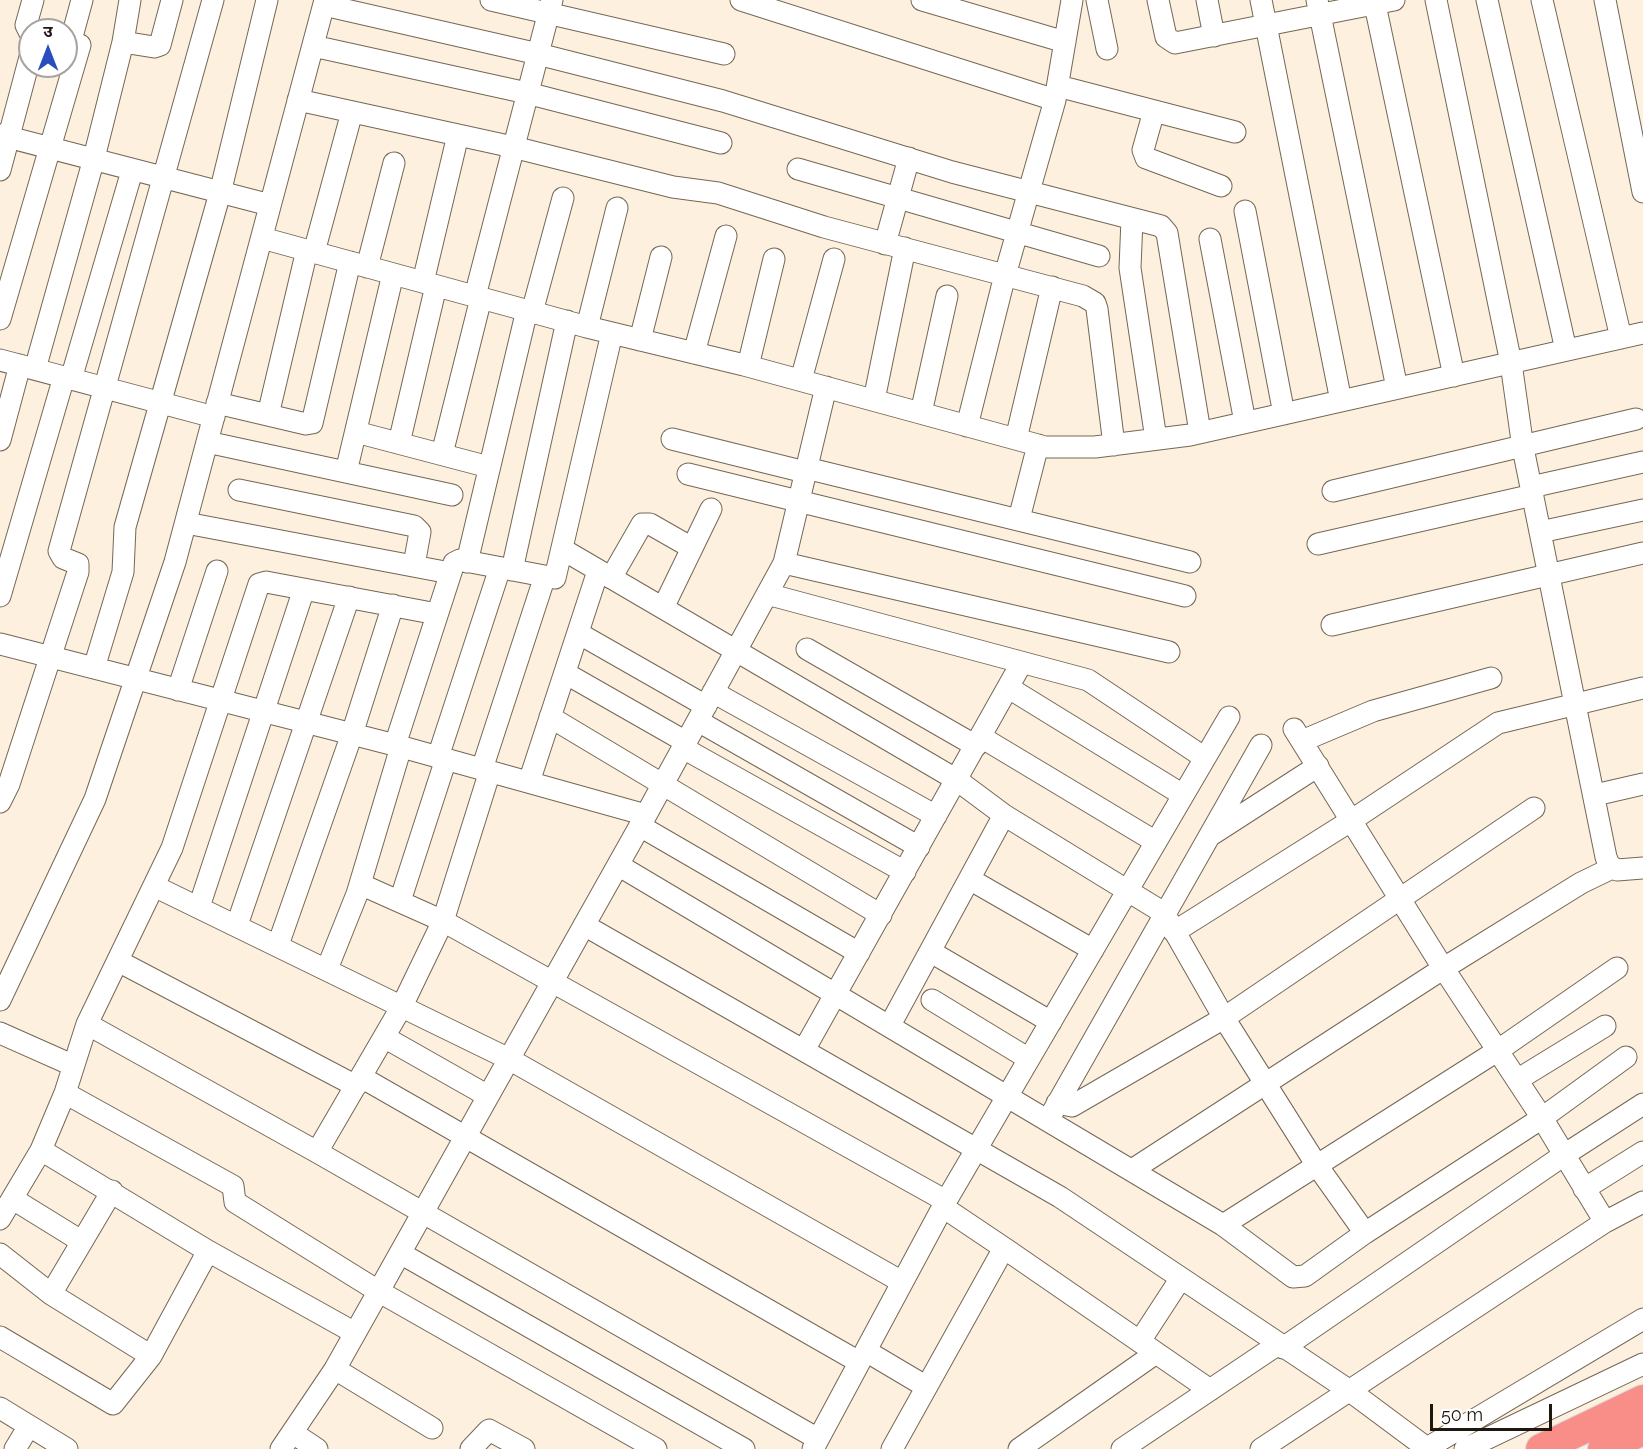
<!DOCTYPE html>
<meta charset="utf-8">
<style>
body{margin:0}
#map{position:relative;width:1643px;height:1449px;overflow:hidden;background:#fdf0df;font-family:Raleway,"Noto Sans Devanagari",sans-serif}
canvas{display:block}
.north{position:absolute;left:18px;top:18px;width:60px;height:60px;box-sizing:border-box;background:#fff;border:2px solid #a5a29f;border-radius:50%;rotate:0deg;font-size:16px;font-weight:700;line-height:24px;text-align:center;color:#1d1710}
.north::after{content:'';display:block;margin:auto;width:21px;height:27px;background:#294ebd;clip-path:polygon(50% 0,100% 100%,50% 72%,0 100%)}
.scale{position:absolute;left:1430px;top:1404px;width:122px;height:27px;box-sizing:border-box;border:3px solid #1d1710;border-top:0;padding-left:8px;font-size:18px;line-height:21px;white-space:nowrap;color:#1d1710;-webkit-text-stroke:4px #fff;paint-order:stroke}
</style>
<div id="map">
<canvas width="1643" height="1449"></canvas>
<div class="north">उ</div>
<div class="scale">50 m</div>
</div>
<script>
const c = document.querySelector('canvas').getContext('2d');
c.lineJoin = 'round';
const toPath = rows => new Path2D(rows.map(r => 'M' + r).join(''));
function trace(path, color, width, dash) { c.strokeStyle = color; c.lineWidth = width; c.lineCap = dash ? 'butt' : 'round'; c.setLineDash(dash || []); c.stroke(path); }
const minor = toPath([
 [491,0,724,54],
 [741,0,1055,100],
 [922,0,1065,42],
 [1097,0,1107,49],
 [1158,0,1166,37,1175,43,1394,0],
 [1207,0,1214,36],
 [1261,0,1341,401],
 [1317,0,1397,388],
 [1374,0,1454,376],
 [1436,0,1511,363,1523,448,1606,857,1609,865,1617,870,1643,868],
 [1487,0,1566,350],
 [1542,0,1621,338],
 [1605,0,1643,192],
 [324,5,534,53,723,101,952,172,1161,226,1167,233,1200,432],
 [30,33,26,25,33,0],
 [123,42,154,47,160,45,172,0],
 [313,46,527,93,721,143],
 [1058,86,1235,132],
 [298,100,513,147,673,187,718,193,824,227,1083,296,1095,303,1097,309,1114,445],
 [1154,111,1143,150,1146,158,1221,186],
 [0,135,270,205],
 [798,169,1099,256],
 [0,170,30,57],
 [1245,211,1284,414],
 [1132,219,1130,268,1156,439],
 [262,238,587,327,744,365,1045,447,1095,447,1190,435,1643,333],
 [1210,239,1245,422],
 [885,244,909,158],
 [314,252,352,112],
 [367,267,394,163],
 [423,282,458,135],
 [475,296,552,0],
 [532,312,563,198],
 [0,319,80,45,70,44,82,0],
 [587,327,617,208],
 [640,340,661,257],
 [694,353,726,236],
 [0,360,214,417],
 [748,366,774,259],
 [35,369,93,162,123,42,130,0],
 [71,379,132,171],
 [801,380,834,259],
 [874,400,905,248],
 [217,403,306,424,312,423,350,262],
 [921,413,947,296],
 [268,415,307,250],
 [967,426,1005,275,1055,100,1072,0],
 [356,432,489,467],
 [672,439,805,472],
 [1016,439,1052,287],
 [0,440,20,365],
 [207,442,452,495],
 [399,443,436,286],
 [442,454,481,298],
 [806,468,1190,562],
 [346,472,393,274],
 [688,474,1185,596],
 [1531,487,1643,462],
 [239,490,414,526,420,532,414,565],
 [1333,491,1636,419],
 [1019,519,1038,445],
 [186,523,450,573],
 [1540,532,1643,510],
 [1318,544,1533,495],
 [562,549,957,780,1004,815,1164,913,1224,1018,1316,1164,1365,1233],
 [467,562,527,310],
 [784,563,1169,652],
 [512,570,567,321],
 [611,578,642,524,650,524,692,548],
 [767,594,1088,680,1205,758],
 [0,596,64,377],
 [663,608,711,509],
 [1332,625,1643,553],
 [578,633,706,706],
 [0,644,395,745,646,815],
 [807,649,976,746],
 [94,668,123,572,125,527,220,193,267,0],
 [565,673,686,742],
 [1009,688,1183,795],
 [178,690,217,571],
 [713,692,936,816],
 [550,717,881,915],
 [698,721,919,847],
 [1294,729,1438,960,1542,1118,1605,1222],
 [981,737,1156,842],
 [1302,741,1373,711,1491,678],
 [395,745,454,563,460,560,555,578,612,333],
 [683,748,905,872],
 [438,757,500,568],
 [482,769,545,576],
 [529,782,598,571],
 [1595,795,1643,784],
 [0,802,9,784,78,572,78,564,63,558,59,551,213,0],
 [640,826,859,953],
 [1211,835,1318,766],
 [618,865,1223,1225,1293,1277,1305,1276,1365,1233,1542,1118,1626,1057],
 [971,880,1093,950],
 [360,884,443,921,946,1201],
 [154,886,509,1059,902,1282],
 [400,901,446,759],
 [199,907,304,589],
 [237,925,349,597],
 [584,925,1060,1197,1350,1391,1428,1449],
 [1174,932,1352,820,1498,723,1643,688],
 [278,945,352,734,393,605],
 [931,952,1051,1022],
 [118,961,356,1086],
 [327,969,357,894,401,747],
 [0,1000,95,799,175,562,325,0],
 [932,1000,1029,1059],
 [87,1024,317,1152,818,1439],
 [890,1025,1004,815],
 [0,1033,72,1065],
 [384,1037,488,1096],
 [804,1050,1021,664],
 [361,1077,859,1362],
 [1517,1080,1605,1026],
 [65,1093,233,1186,235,1202,378,1291,656,1449],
 [1057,1103,1072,1106,1224,1018,1534,808],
 [1051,1115,1261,745],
 [41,1150,208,1251,355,1333],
 [317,1152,402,1006,443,921,490,771],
 [1132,1170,1444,968,1581,883,1612,868],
 [1584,1189,1643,1152],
 [13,1199,81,1241],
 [0,1219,41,1150,65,1093,87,1024,172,848,259,584,266,582,437,614],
 [1223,1225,1497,1051,1617,968],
 [1004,1248,1210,1390],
 [400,1253,744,1449],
 [0,1254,51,1294,151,1356],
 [51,1294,112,1191],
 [0,1337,113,1404,151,1356,208,1251],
 [1140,1341,1181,1278],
 [1283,1348,1564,1155,1643,1104],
 [866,1351,925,1386],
 [335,1369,432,1428],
 [0,1408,67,1449],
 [293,1433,317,1449],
 [1427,1448,1643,1319],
 [15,1449,29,1426],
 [281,1449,335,1369,646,815,784,563,826,387],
 [471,1449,489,1430,524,1449],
 [813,1449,946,1201,1229,717],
 [892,1449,1004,1248,943,1207],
 [1019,1449,1156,1353],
 [1122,1449,1277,1345],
 [1261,1449,1544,1262,1605,1222,1643,1202],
 [1465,1449,1643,1364]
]);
const highway = toPath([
 [1541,1449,1643,1400],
 [1603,1449,1643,1430]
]);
trace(minor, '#756754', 23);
trace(highway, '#dbdad9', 32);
trace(minor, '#fff', 21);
trace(highway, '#f98e89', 30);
</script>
